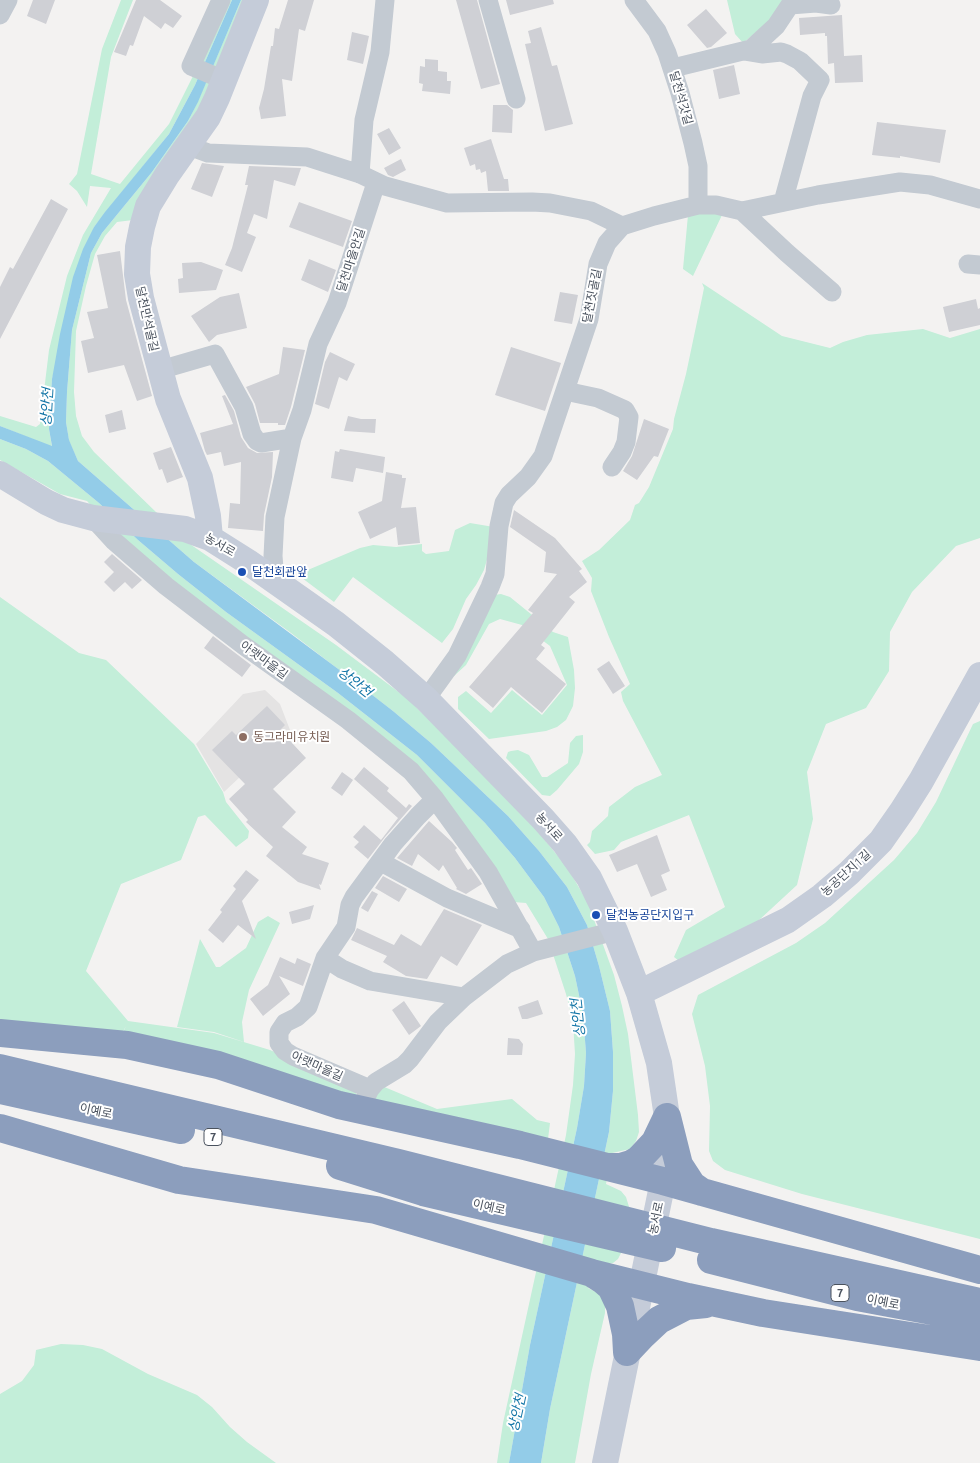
<!DOCTYPE html>
<meta charset="utf-8">
<style>
body{margin:0}
canvas{display:block;background:#f3f2f1}
</style>
<canvas width="980" height="1463"></canvas>
<script>
const c = document.querySelector('canvas').getContext('2d');
c.lineJoin = 'round';
function fill(path, color) { c.fillStyle = color; c.fill(path, 'evenodd'); }
const toPath = rows => new Path2D(rows.map(r => 'M' + r).join(''));
function trace(path, color, width, dash) { c.strokeStyle = color; c.lineWidth = width; c.lineCap = dash ? 'butt' : 'round'; c.setLineDash(dash || []); c.stroke(path); }
function drawText(font, color, halo, rows, align = 'center') {
  c.font = font + ' Ubuntu,"Noto Sans KR",sans-serif'; c.lineWidth = 4; c.setLineDash([]); c.textBaseline = 'middle'; c.strokeStyle = halo; c.fillStyle = color; for (const [text, x, y, turn = 0] of rows) {
    c.save(); c.translate(x, y); c.rotate((+turn || 0) * Math.PI / 180); c.textAlign = isNaN(turn) ? turn : align; if (halo) c.strokeText(text, 0, 0); c.fillText(text, 0, 0); c.restore();
  }
}
const education = toPath([
 [265,690,280,704,290,730,224,792,196,744,243,694]
]);
const green = toPath([
 [121,0,133,0,111,57,91,174,120,184,169,124,201,60,226,0,232,0,195,85,169,134,94,227,52,379,49,429,52,447,0,426,0,416,36,427,40,424,49,350,67,276,83,235,111,188,90,186,87,207,77,191,69,184,77,174,102,49],
 [241,0,246,0,212,87,133,220,117,222,105,236,95,254,86,286,76,331,74,392,76,416,82,436,94,452,187,542,336,645,408,699,529,821,567,867,588,903,614,975,622,1006,628,1034,638,1115,639,1132,636,1141,630,1149,612,1153,606,1184,621,1191,626,1197,630,1210,621,1253,618,1259,613,1263,594,1265,588,1288,598,1293,605,1301,605,1313,591,1374,575,1463,541,1463,550,1409,609,1132,613,1091,613,1052,610,1011,599,966,587,925,567,887,539,851,508,816,431,743,393,711,291,633,194,562,78,461,69,441,66,422,67,392,72,330,91,253,102,233,152,172,188,121,198,101],
 [727,0,785,0,778,14,743,43,735,34],
 [707,212,722,215,693,276,683,269,688,215],
 [702,283,782,336,830,348,843,342,867,335,923,329,950,338,980,329,980,538,956,546,912,592,890,632,889,671,866,708,826,724,807,772,813,819,797,885,758,921,679,961,674,957,686,930,725,907,689,815,621,842,614,850,595,854,587,845,590,842,592,831,608,816,609,807,635,787,662,775,623,701,621,692,630,684,609,637,591,591,592,578,582,561,599,550,630,520,635,505,639,503,649,487,673,429,674,419,686,374,702,298,704,288],
 [0,439,26,449,48,461,99,503,138,540,178,574,226,612,338,693,417,755,485,823,515,858,544,897,559,927,575,976,583,1014,586,1053,584,1086,577,1128,530,1345,509,1463,497,1463,503,1423,566,1135,573,1085,575,1054,573,1022,566,994,548,939,526,903,513,902,438,795,119,537,87,501,60,494,0,460],
 [470,523,494,527,490,549,484,570,476,585,466,599,453,629,442,643,353,577,334,602,302,578,303,572,360,548,373,545,396,547,422,544,422,551,426,554,449,551,455,530],
 [501,594,510,597,553,632,568,637,574,670,575,688,573,706,566,720,557,727,546,731,489,739,458,709,458,697,466,691,491,713,512,690,542,715,567,685,550,646,522,625,500,619,489,624,466,665,454,676,449,676,494,595],
 [0,597,79,653,106,660,194,744,223,792,226,802,249,831,248,838,236,847,205,815,198,817,181,860,121,884,86,971,128,1021,214,1033,270,1050,349,1084,355,1091,358,1098,382,1086,437,1109,512,1099,537,1120,550,1123,548,1139,410,1118,121,1037,126,1026,120,1037,0,1022],
 [980,721,980,1239,802,1194,725,1170,713,1161,709,1151,710,1106,705,1066,692,1014,698,995,796,943,825,923,894,860,917,833,936,802,973,724],
 [583,735,583,752,579,764,557,790,550,796,542,795,506,758,508,752,511,751,518,750,529,755,542,777,547,777,568,763,570,743,576,736],
 [268,916,280,923,249,990,242,1022,244,1042,214,1032,177,1027,200,939,216,967,220,967,246,948,258,922],
 [61,1344,83,1345,102,1349,148,1374,197,1395,212,1407,230,1427,247,1442,276,1463,0,1463,0,1394,22,1381,34,1365,36,1350]
]);
const water = toPath([
 [232,0,241,0,198,102,188,121,152,172,102,233,91,253,72,330,67,392,66,422,69,440,78,461,194,562,349,677,393,711,431,743,508,816,539,851,567,887,587,925,599,966,610,1011,613,1052,613,1091,609,1132,550,1409,541,1463,509,1463,530,1345,577,1128,584,1086,586,1053,583,1014,575,976,559,927,544,897,515,858,485,823,417,755,338,693,226,612,178,574,138,540,99,503,48,461,26,449,0,439,0,426,52,446,49,429,52,379,60,334,73,277,83,249,94,227,105,212,169,134,195,85]
]);
const building = toPath([
 [33,0,55,0,46,24,27,16],
 [136,0,160,0,182,16,173,28,165,23,161,29,144,16,133,46,130,45,126,56,114,52],
 [288,0,314,0,305,31,299,29,292,81,282,79,286,116,261,119,259,108,264,89,271,46,273,46,275,28,279,29],
 [456,0,477,0,500,84,481,89],
 [506,0,553,0,554,4,510,15],
 [706,9,727,33,711,47,707,48,687,25],
 [842,15,844,56,862,55,863,82,835,83,834,63,828,64,827,36,825,36,825,33,800,35,799,18],
 [541,27,552,66,557,65,573,124,545,131,525,44,531,43,528,31],
 [352,32,369,36,363,64,347,60],
 [425,59,438,60,438,71,447,72,447,81,451,81,450,94,422,91,423,84,419,83,420,66,425,67],
 [734,65,740,94,719,99,713,70],
 [493,105,507,105,513,110,512,133,492,132],
 [877,122,946,130,940,163,900,156,900,158,872,155],
 [389,128,401,148,389,155,377,134],
 [491,139,504,179,508,179,509,191,488,191,486,171,481,173,480,169,476,170,475,164,470,166,464,148],
 [401,159,406,170,393,177,388,175,384,168],
 [202,163,224,166,212,197,191,189],
 [249,166,301,168,295,186,274,180,267,219,254,214,247,233,256,237,242,272,225,265,232,248,248,185,245,185],
 [51,199,68,209,0,339,0,287,10,267,13,269],
 [299,202,352,221,343,247,289,227],
 [120,251,126,300,152,396,137,401,124,365,88,373,81,341,94,338,87,312,108,308,97,255],
 [309,259,336,270,328,292,301,280],
 [201,262,223,270,216,290,179,293,178,279,183,278,182,263],
 [560,292,578,295,572,324,554,321],
 [239,293,247,328,217,335,209,342,191,316,220,297],
 [976,299,978,309,980,308,980,325,949,332,943,307],
 [283,347,305,350,291,407,285,425,278,425,278,423,260,423,255,404,246,387,279,374],
 [511,347,561,363,545,411,495,395],
 [330,352,355,364,347,381,339,377,329,409,315,404,325,362],
 [225,395,234,411,241,437,248,448,257,453,273,452,272,477,264,515,263,531,228,528,230,503,240,504,241,462,224,466,221,452,207,455,205,451,200,433,233,424,222,396],
 [122,410,126,429,109,433,105,415],
 [348,416,361,419,376,419,375,433,344,431],
 [644,419,669,429,658,457,654,456,637,480,623,471,632,456],
 [171,447,183,477,167,483,162,469,159,470,153,453],
 [340,449,385,457,383,473,356,468,353,482,331,478,335,451,339,452],
 [386,472,402,475,402,478,406,478,401,508,416,507,420,543,398,545,396,527,370,539,358,512,382,501],
 [514,510,555,538,582,569,579,571,587,582,569,597,575,602,541,645,545,648,536,659,566,684,542,713,511,687,493,708,469,687,533,613,528,610,557,574,544,572,546,552,510,527],
 [112,554,142,580,132,589,125,582,114,592,104,582,114,572,104,562],
 [213,636,251,665,242,677,204,648],
 [609,661,625,686,613,694,597,669],
 [267,706,285,725,280,730,306,758,273,789,296,812,282,827,307,847,302,854,329,863,321,885,319,884,321,890,298,882,266,856,273,847,246,822,248,820,229,799,245,784,212,750,232,731,236,735],
 [364,767,389,788,387,791,406,808,409,804,412,806,385,837,368,859,354,847,359,842,353,837,364,825,381,840,398,818,354,779],
 [342,772,353,780,342,796,331,788],
 [429,821,452,842,457,848,455,850,468,870,471,868,482,884,466,894,456,889,457,888,443,865,439,871,418,854,412,866,397,858],
 [657,835,670,871,661,875,667,890,651,897,637,864,617,872,609,855],
 [246,870,259,880,242,901,256,939,238,925,223,943,208,930,222,912,220,910,236,889,233,886],
 [383,876,407,889,399,902,375,888],
 [372,891,378,894,368,912,361,908],
 [314,905,310,919,292,924,289,912],
 [444,909,482,925,457,966,441,956,427,979,406,976,383,962,387,956,351,940,357,928,394,945,401,934,421,946],
 [280,957,295,964,297,958,311,964,303,986,279,976,290,994,263,1016,250,999,268,985],
 [538,1000,543,1014,527,1019,522,1019,518,1007],
 [404,1001,421,1026,409,1035,392,1010],
 [508,1038,519,1039,523,1044,522,1055,507,1055]
]);
const street = toPath([
 [221,0,191,66,224,80],
 [488,0,516,99],
 [634,0,657,31,667,53,680,93,693,143,698,166,698,205],
 [0,15,8,0],
 [744,51,762,54,781,52,787,54,800,61,820,80,812,96,783,202],
 [673,68,751,49,776,26,790,5,816,3,831,5],
 [189,146,208,153,307,157,360,174,385,186,447,203,532,202,550,203,591,211,622,226],
 [360,174,364,120,380,52,385,0],
 [742,211,787,253,832,292],
 [968,264,980,265],
 [160,370,215,354,244,407,252,434,257,441,261,443,292,438],
 [565,391,598,398,625,410,629,417,626,442,622,452,612,467],
 [93,518,114,541,166,586,243,645,348,720,411,771,435,799,488,872,533,952],
 [275,581,273,556,275,517,292,438,302,410,318,344,337,303,376,183],
 [426,699,457,656,490,587,495,574,499,526,504,503,509,495,528,477,543,456,589,319,598,264,607,243,622,226,654,216,698,205,716,205,742,211,818,195,900,182,930,185,980,199],
 [381,862,447,898,521,929],
 [325,958,342,969,370,981,464,997],
 [370,1089,293,1056,285,1051,279,1043,279,1032,285,1023,297,1017,308,1007,325,958,346,927,350,905,354,897,393,844,418,816,435,799],
 [365,1099,370,1089,376,1082,404,1065,410,1059,438,1022,464,997,507,964,533,952,615,931]
]);
const secondary = toPath([
 [0,474,46,502,63,510,93,518,185,529,210,538,248,562,336,624,385,663,426,699,543,819,565,844,589,878,615,931,639,993,659,1063,667,1117,668,1151,663,1181,605,1463],
 [210,538,208,516,200,478,168,399,141,298,137,274,138,247,142,227,148,206,167,175,208,117,217,98,256,0],
 [639,993,788,920,822,896,849,873,881,841,902,811,921,781,980,675]
]);
const highway = toPath([
 [0,1033,127,1045,218,1065,339,1105,520,1145,663,1181,980,1270],
 [0,1068,399,1163,711,1242,980,1302],
 [0,1090,181,1130],
 [667,1117,679,1165,692,1185,702,1192],
 [0,1128,179,1180,376,1210,592,1273,688,1297,763,1313,980,1347],
 [340,1166,423,1192,662,1248],
 [609,1167,621,1167,631,1164,638,1160,655,1142,667,1117],
 [711,1260,857,1297,980,1320],
 [593,1274,604,1281,611,1287,620,1306,626,1334,627,1352],
 [627,1352,643,1335,659,1320,686,1306,706,1304]
]);
const markers = [
 [242,572,5,"#1a4fb4"],
 [243,737,5,"#8d6e63"],
 [596,915,5,"#1a4fb4"]
];
const shields = [
 [213,1137,18],
 [840,1293,18]
];
const shieldNames = [
 ["7",213,1137],
 ["7",840,1293]
];
const streetNames = [
 ["달천석갓길",681,98,74],
 ["달천마을안길",351,260,-72],
 ["달천짓골길",592,296,-79],
 ["달천만석골길",147,319,77],
 ["농서로",220,545,30],
 ["아랫마을길",264,660,36],
 ["농서로",549,827,48],
 ["농공단지1길",846,873,-42],
 ["아랫마을길",317,1066,24],
 ["이예로",96,1111,12],
 ["이예로",489,1207,13],
 ["농서로",656,1218,-78],
 ["이예로",883,1302,11]
];
const transitNames = [
 ["달천회관앞",252,572],
 ["달천농공단지입구",606,915]
];
const educationNames = [
 ["동그라미유치원",253,737]
];
const waterNames = [
 ["상안천",47,407,-87],
 ["상안천",355,682,39],
 ["상안천",578,1018,-96],
 ["상안천",517,1413,-78]
];
fill(education, '#e4e3e3');
fill(green, '#c3eed9');
fill(water, '#93cce8');
fill(building, '#cfd0d5');
trace(street, '#c3cad2', 19);
trace(secondary, '#c5ccd9', 26);
trace(highway, '#8c9ebd', 28);
for (const [x, y, r, color] of markers) { const dot = new Path2D(); dot.arc(x, y, r, 0, 2 * Math.PI); c.fillStyle = color; c.fill(dot); trace(dot, '#fff', 2); }
for (const [x, y, w] of shields) { const box = new Path2D(); box.roundRect(x - w / 2, y - 8.5, w, 17, 4); c.fillStyle = '#fff'; c.fill(box); trace(box, '#4a525e', 1); }
drawText('bold 11px', '#4a525e', null, shieldNames);
drawText('12px', '#4a525e', '#fff', streetNames);
drawText('12px', '#164399', '#fff', transitNames, 'left');
drawText('12px', '#785e54', '#fff', educationNames, 'left');
drawText('italic 14px', '#1476a7', '#fff', waterNames);
</script>
